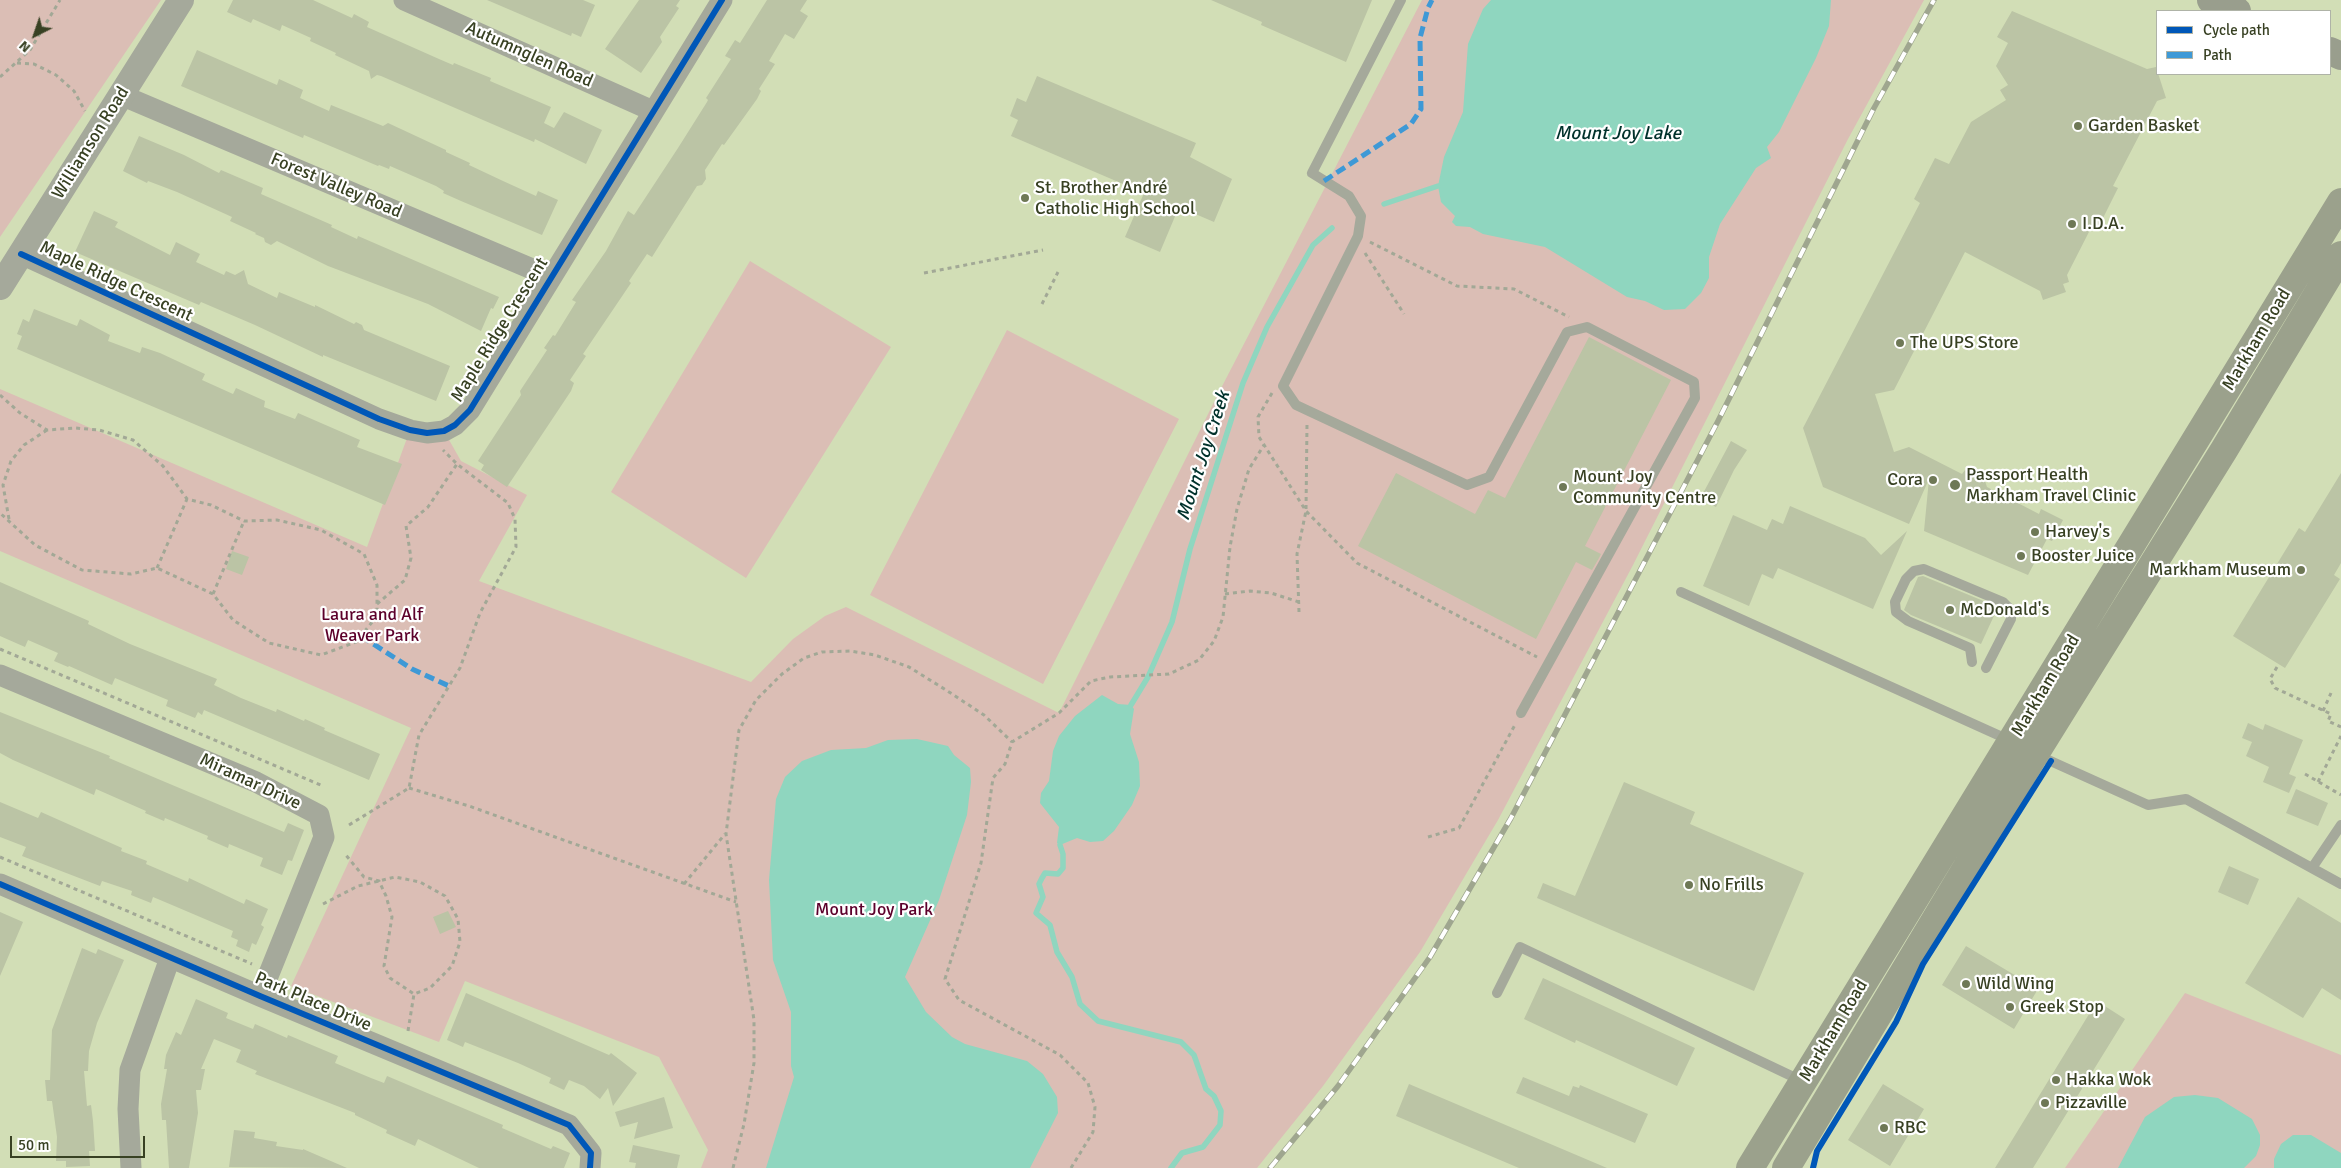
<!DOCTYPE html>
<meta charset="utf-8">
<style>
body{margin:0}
#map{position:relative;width:2341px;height:1168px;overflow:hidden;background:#d2deb6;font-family:Signika,sans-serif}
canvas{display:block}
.legend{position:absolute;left:2156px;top:10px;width:175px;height:65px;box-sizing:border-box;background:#fff;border:1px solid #afb3a7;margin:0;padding:6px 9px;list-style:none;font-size:15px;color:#384123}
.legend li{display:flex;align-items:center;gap:10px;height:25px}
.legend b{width:25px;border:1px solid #afb3a7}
.north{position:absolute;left:10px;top:10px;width:50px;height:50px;-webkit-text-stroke:4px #fff;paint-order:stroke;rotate:221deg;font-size:14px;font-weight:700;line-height:20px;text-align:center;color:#384123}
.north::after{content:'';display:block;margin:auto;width:18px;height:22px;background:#384123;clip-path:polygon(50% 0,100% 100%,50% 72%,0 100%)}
.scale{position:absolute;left:10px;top:1136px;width:135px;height:22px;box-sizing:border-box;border:2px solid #384123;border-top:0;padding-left:6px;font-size:15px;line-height:18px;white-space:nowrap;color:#384123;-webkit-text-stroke:4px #fff;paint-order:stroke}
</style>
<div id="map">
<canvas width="2341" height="1168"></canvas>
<ul class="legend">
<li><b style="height:6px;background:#0057b8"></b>Cycle path</li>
<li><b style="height:6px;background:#3e99d6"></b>Path</li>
</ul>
<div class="north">N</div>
<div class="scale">50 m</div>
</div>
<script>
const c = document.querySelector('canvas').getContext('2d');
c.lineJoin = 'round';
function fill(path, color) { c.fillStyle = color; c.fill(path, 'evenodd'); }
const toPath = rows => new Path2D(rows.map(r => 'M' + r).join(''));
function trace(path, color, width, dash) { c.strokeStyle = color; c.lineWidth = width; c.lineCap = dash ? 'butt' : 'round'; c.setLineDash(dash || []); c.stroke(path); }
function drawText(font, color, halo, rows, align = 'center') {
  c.font = font + ' Signika,sans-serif'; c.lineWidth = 4.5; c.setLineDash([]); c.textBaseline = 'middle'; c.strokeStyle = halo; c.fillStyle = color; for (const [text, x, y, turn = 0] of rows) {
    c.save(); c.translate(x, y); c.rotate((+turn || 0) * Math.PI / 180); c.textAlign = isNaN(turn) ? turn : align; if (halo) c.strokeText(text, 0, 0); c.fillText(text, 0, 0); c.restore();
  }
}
const green = toPath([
 [0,0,161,0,0,237],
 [1422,0,1924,0,1848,139,1633,565,1498,820,1420,952,1323,1086,1257,1168,701,1168,708,1150,659,1057,465,981,439,1042,291,986,411,728,0,551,0,389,367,547,410,430,444,431,461,461,527,495,479,581,751,682,793,639,825,616,846,607,1059,713,1217,396],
 [750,261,891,347,746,578,611,492],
 [1007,330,1179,419,1043,684,870,595],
 [2185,993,2341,1055,2341,1168,2065,1168]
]);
const water = toPath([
 [1491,0,1831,0,1829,26,1816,58,1779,132,1767,147,1771,158,1756,168,1720,224,1709,257,1709,278,1701,293,1685,309,1664,310,1645,301,1627,297,1545,247,1483,234,1470,227,1456,226,1452,222,1455,216,1441,202,1438,186,1444,157,1463,112,1468,44,1483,9],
 [1102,695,1118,704,1131,705,1134,709,1130,734,1139,762,1140,786,1132,805,1114,831,1103,841,1090,842,1077,838,1060,845,1057,843,1059,827,1040,803,1041,793,1049,781,1053,751,1059,736,1075,716],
 [917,739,948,746,954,755,970,768,971,782,967,815,939,900,905,977,926,1012,952,1037,965,1044,1027,1061,1043,1074,1057,1097,1058,1113,1030,1168,766,1168,794,1077,791,1066,791,1012,773,960,769,880,776,799,785,777,802,761,831,750,866,748,888,740],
 [2195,1095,2218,1098,2252,1119,2260,1135,2260,1145,2256,1156,2244,1168,2118,1168,2145,1117,2174,1097],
 [2293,1135,2311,1135,2341,1153,2341,1168,2274,1168,2274,1159,2281,1144]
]);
const stream = toPath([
 [1384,204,1438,186],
 [1131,705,1148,677,1172,622,1190,549,1243,383,1267,327,1313,245,1332,228],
 [1060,845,1063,854,1063,868,1058,874,1045,873,1042,878,1039,884,1043,897,1036,913,1050,925,1057,952,1072,977,1080,1004,1098,1021,1181,1042,1194,1055,1206,1089,1214,1096,1221,1111,1220,1125,1203,1147,1182,1153,1171,1168]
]);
const building = toPath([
 [233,0,313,0,352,18,354,14,369,22,367,27,439,59,453,65,454,63,491,78,490,81,551,107,544,123,554,128,564,112,602,130,586,164,535,139,534,142,381,76,377,75,371,79,369,71,335,55,336,53,310,41,311,38,282,25,280,31,253,19,251,23,227,12],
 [487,0,583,0,595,5,581,37,572,33,571,36],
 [639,0,680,0,676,6,679,8,660,37,662,42,641,73,605,49],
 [767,0,807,0,800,11,808,16,794,39,785,34,769,61,775,64,759,89,761,91,757,99,724,145,722,144,705,170,706,179,702,185,697,186,652,257,647,254,629,281,631,283,583,354,586,356,570,380,574,383,571,391,507,487,481,470,484,465,478,461,521,395,520,391,547,350,544,348,553,335,555,336,576,302,572,300,606,251,628,211,634,215,678,148,707,102,708,100,706,98,731,59,725,56,735,40,740,43],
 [1211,0,1372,0,1346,62,1261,25,1262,22],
 [2012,11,2147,69,2156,67,2166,98,2157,101,2113,186,2118,188,2098,228,2092,226,2067,275,2069,282,2063,284,2066,292,2043,300,2040,291,1965,252,1894,390,1875,394,1894,452,1909,447,1962,474,1965,470,1985,481,1987,487,2039,514,2041,509,2063,520,2052,541,2047,539,2028,575,1924,531,1929,479,1909,524,1823,487,1803,428,1920,203,1914,199,1935,158,1949,164,1971,122,2006,100,2000,90,2008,85,1996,66,2008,43,1997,37],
 [197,50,277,85,279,79,303,90,300,98,329,111,331,105,383,126,388,123,446,150,446,152,470,163,469,165,503,181,536,196,538,191,558,200,542,235,461,201,443,193,444,191,436,186,390,166,389,169,379,165,378,166,304,135,303,138,181,86],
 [1037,76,1196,143,1190,157,1232,179,1214,222,1179,207,1160,252,1125,237,1144,193,1011,136,1018,120,1010,116,1017,98,1026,102],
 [139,136,184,155,219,173,221,170,263,188,261,194,332,225,331,227,357,239,358,236,499,297,493,309,491,308,481,331,428,304,328,266,277,241,271,245,265,242,264,238,255,234,256,233,230,221,232,217,177,192,148,181,147,183,123,171],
 [94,211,118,222,115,227,170,255,176,242,200,254,196,262,224,275,226,271,235,275,244,270,248,284,277,298,279,292,315,307,315,305,354,324,356,322,362,325,364,330,450,366,436,401,323,355,323,357,255,325,201,302,199,305,75,252],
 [34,309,77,326,80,319,110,335,108,341,140,353,142,347,160,353,205,374,202,380,233,394,236,388,265,401,264,407,295,419,298,413,360,440,357,447,402,464,385,505,17,349,22,336,17,334,23,319,29,322],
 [1589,337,1671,380,1585,546,1601,554,1599,558,1592,570,1576,562,1536,639,1358,546,1396,473,1475,514,1488,490,1505,498],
 [1731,441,1747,450,1734,470,1716,507,1700,499],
 [2341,473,2341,563,2334,575,2340,579,2285,668,2233,636,2299,528,2305,532],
 [1790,506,1865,538,1881,555,1907,531,1873,609,1778,568,1773,579,1762,574,1749,606,1703,586,1733,515,1767,530,1772,519,1783,524],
 [232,551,249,557,242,575,226,569],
 [1923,576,1998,607,1981,644,1911,615,1904,610,1918,577],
 [0,582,89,621,88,624,130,644,217,679,214,685,241,698,276,712,277,709,304,721,305,719,325,728,324,730,380,754,369,780,204,710,202,715,198,712,195,718,166,706,168,700,115,678,112,685,69,666,68,667,54,661,58,653,28,640,25,647,0,636],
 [0,712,110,756,109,758,158,779,284,832,288,823,304,830,292,861,288,860,282,875,260,866,263,858,229,844,228,848,207,839,208,836,165,818,164,821,145,813,146,811,96,789,94,795,13,760,0,753],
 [2248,723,2263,730,2265,724,2303,740,2289,774,2296,777,2289,793,2263,782,2269,767,2246,756,2252,742,2242,738],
 [1624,782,1695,812,1690,824,1804,873,1754,991,1537,898,1543,883,1575,896],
 [2296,789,2328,803,2318,826,2286,813],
 [0,802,38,818,41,812,122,848,121,851,147,861,146,864,188,882,189,878,244,904,246,899,268,909,261,925,264,927,256,945,252,943,249,952,236,946,238,940,231,937,233,931,172,905,153,897,151,903,131,895,132,891,102,881,100,886,22,856,26,847,0,837],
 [2229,866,2259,879,2248,905,2218,892],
 [2298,897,2341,923,2341,1000,2322,988,2303,1018,2245,983],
 [448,911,456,927,440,934,433,917],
 [0,912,23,922,0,976],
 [1966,946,2038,989,2014,1029,1942,985],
 [82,948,96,954,98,949,124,960,97,1023,89,1051,88,1071,84,1071,87,1106,91,1105,93,1121,95,1151,89,1151,90,1166,66,1167,66,1161,56,1161,57,1137,52,1101,47,1101,45,1080,50,1080,52,1030],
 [1543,978,1695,1048,1677,1086,1576,1040,1575,1043,1524,1019],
 [466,993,609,1055,611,1053,637,1073,613,1106,608,1088,600,1099,584,1086,569,1080,564,1090,549,1083,551,1078,518,1063,465,1042,463,1047,447,1040],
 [196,999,228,1013,226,1018,253,1029,255,1024,287,1038,288,1035,338,1056,335,1063,371,1078,384,1083,387,1076,503,1125,502,1128,551,1149,553,1146,570,1153,564,1168,479,1168,418,1139,415,1146,386,1133,387,1130,355,1115,355,1113,255,1074,257,1071,236,1062,241,1050,214,1039,201,1069,205,1069,201,1090,196,1090,198,1113,189,1168,169,1168,166,1120,162,1120,161,1104,167,1069,164,1069,166,1055,176,1032,181,1035],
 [2097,1001,2125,1019,2033,1168,1995,1168],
 [1523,1077,1569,1096,1573,1086,1579,1088,1580,1085,1648,1114,1635,1143,1516,1093],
 [1409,1084,1607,1168,1519,1168,1396,1116],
 [1883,1084,1924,1109,1890,1166,1848,1140],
 [664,1097,673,1128,634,1139,638,1122,620,1127,615,1112],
 [234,1130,255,1132,254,1138,277,1142,276,1146,303,1150,303,1149,347,1168,229,1167],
 [633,1145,680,1155,677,1168,635,1168,636,1163,629,1162]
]);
const path = toPath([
 [17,63,34,64,56,75,74,91,85,111],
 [0,77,30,50,60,0],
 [1370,242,1457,286,1514,289,1569,317],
 [1365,253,1404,314],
 [924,273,1043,250],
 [1042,304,1058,272],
 [1272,393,1258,417,1259,437,1306,511,1357,563,1537,657],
 [0,395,20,413,47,430,75,428,99,430,133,440,163,466,187,499,211,505,244,521,277,520,321,530,364,554,377,585,377,616,356,642,321,655,269,643,233,620,213,594,157,568,131,574,82,570,35,545,0,513],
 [9,519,3,485,11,461,24,445,47,430],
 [157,568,187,499],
 [213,594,244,521],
 [1225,594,1250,591,1271,593,1299,602],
 [377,604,405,580,411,558,406,526,428,507,457,464],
 [1299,612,1297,554,1306,511,1307,423],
 [0,649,323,786],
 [2277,667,2270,679,2275,688,2331,714,2328,721,2341,727],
 [2323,711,2331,693],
 [2305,774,2341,795],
 [2318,782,2341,736],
 [409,788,469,806,736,902],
 [349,825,409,788,419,735,460,668,480,613,516,547,515,519,508,503,457,464,443,450],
 [1428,837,1459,828,1516,723],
 [0,857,252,964],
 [684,884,725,834],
 [323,904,358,886,379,881,395,877,420,882,445,896,458,919,460,942,452,966,430,988,414,994,390,978,384,966,392,917,386,896,379,881,364,877,345,854],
 [408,1031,414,994],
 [733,1168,744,1124,754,1063,754,1020,726,834,739,730,756,700,782,674,804,658,822,652,850,651,875,655,909,667,946,690,984,715,1012,742],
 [1071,1168,1093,1132,1095,1107,1088,1083,1060,1055,959,1000,945,979,981,863,993,778,1005,764,1012,742,1059,713,1091,681,1110,677,1169,674,1199,660,1214,641,1223,617,1230,547,1237,509,1249,469,1264,445]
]);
const service = toPath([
 [1401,0,1312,173,1349,196,1361,216,1358,236,1283,386,1296,405,1467,485,1489,477,1567,332,1587,327,1694,382,1695,398,1521,713],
 [1681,592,2009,740],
 [1972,662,1970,648,1908,621,1896,612,1895,602,1906,579,1914,571,1924,569,2003,602,2011,610,2011,619,1986,668],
 [2035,754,2148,805,2186,799,2341,884],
 [2312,868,2341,825],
 [1497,993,1520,947,1802,1081]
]);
const minor = toPath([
 [404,0,653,111],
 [121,95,551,277],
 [21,254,379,419,410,430,427,433,444,431,455,425,470,410,722,0],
 [0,675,256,782,319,815,324,837,260,996],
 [0,884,260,996,569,1125,591,1153,590,1168],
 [131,1168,128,1109,130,1070,170,958]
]);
const tertiary = toPath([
 [0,287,181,0]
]);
const secondary = toPath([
 [2211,0,2237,11],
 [2330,51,2341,56]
]);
const primary = toPath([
 [1750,1168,2341,202],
 [1786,1168,2035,754,2224,450,2341,255]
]);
const rail = toPath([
 [1270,1168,1338,1086,1430,957,1511,818,1718,421,1874,108,1934,0]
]);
const quiet = toPath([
 [1324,181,1411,124,1421,109,1420,38,1428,8,1432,0],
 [361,636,412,669,449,686]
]);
const cycleway = toPath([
 [21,254,379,419,410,430,427,433,444,431,455,425,470,410,722,0],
 [0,884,260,996,569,1125,591,1153,590,1168],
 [1813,1168,1817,1151,1896,1022,1923,964,2051,761]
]);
const markers = [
 [2078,126,5,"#6e7856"],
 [1025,198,5,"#6e7856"],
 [2072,224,5,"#6e7856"],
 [1900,343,5,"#6e7856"],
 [1933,480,5,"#6e7856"],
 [1955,485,6,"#6e7856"],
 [1563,487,5,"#6e7856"],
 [2035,532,5,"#6e7856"],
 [2021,556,5,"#6e7856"],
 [2301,570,5,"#6e7856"],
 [1950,610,5,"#6e7856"],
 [1689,885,5,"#6e7856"],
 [1966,984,5,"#6e7856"],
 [2010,1007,5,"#6e7856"],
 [2056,1080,5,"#6e7856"],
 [2045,1103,5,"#6e7856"],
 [1884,1128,5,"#6e7856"]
];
const streetNames = [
 ["Autumnglen Road",529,55,24],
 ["Williamson Road",91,143,-58],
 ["Forest Valley Road",336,186,23],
 ["Maple Ridge Crescent",116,282,25],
 ["Maple Ridge Crescent",500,330,-58],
 ["Markham Road",2257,340,-59],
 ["Markham Road",2046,686,-59],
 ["Miramar Drive",250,782,25],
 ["Park Place Drive",313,1002,23],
 ["Markham Road",1834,1031,-59]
];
const poiNames = [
 ["Garden Basket",2088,126],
 ["St. Brother André",1035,188],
 ["Catholic High School",1035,209],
 ["I.D.A.",2082,224],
 ["The UPS Store",1910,343],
 ["Passport Health",1966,475],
 ["Markham Travel Clinic",1966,496],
 ["Mount Joy",1573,477],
 ["Community Centre",1573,498],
 ["Cora",1923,480,"right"],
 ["Harvey's",2045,532],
 ["Booster Juice",2031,556],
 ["Markham Museum",2291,570,"right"],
 ["McDonald's",1960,610],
 ["No Frills",1699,885],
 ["Wild Wing",1976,984],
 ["Greek Stop",2020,1007],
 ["Hakka Wok",2066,1080],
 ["Pizzaville",2055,1103],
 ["RBC",1894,1128]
];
const parkNames = [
 ["Laura and Alf",372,615],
 ["Weaver Park",372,636],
 ["Mount Joy Park",874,910]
];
const waterNames = [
 ["Mount Joy Lake",1618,134],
 ["Mount Joy Creek",1204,456,-72]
];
fill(green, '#dbbeb5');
fill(water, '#8fd6bf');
trace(stream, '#8fd6bf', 5.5);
fill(building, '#bbc4a5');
trace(path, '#a2a896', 3, [4, 4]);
trace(service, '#a5a99b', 10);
trace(minor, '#a5a99b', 21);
trace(tertiary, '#a5a99b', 26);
trace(secondary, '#999e8d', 28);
trace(primary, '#9ba18c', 28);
trace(rail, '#9fa68f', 5.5);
trace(rail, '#fff', 4, [11]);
trace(quiet, '#3e99d6', 5, [10, 5]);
trace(cycleway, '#0057b8', 6);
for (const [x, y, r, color] of markers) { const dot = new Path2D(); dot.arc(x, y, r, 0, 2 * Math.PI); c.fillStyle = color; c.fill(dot); trace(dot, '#fff', 2); }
drawText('18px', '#384123', '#fff', streetNames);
drawText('18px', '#384123', '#fff', poiNames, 'left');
drawText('18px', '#5c002b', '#fff', parkNames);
drawText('italic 19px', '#00312b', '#fff', waterNames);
</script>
